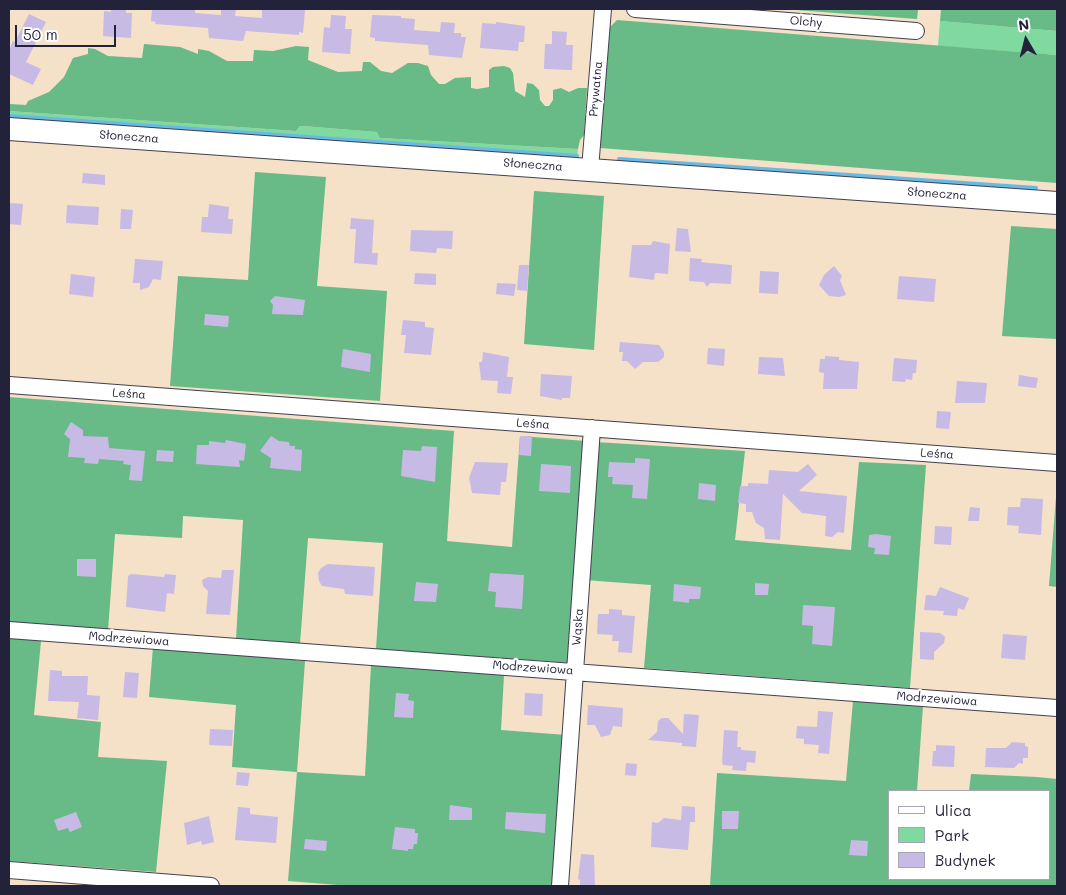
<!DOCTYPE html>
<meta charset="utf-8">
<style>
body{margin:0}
#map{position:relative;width:1066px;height:895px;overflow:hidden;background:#f4e1c7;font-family:Mali,sans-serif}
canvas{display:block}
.frame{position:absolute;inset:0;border:10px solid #22223b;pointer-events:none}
.legend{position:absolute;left:888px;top:790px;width:162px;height:90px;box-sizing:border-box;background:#fff;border:1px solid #a7a7b1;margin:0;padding:6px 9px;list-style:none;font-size:15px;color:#22223b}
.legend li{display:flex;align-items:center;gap:10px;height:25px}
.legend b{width:25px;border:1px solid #a7a7b1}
.north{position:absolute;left:1001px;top:15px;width:50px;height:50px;-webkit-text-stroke:4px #fff;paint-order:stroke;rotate:352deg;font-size:14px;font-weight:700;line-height:20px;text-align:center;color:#22223b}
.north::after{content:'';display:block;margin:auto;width:18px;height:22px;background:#22223b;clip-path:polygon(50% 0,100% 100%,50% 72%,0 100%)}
.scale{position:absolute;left:15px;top:25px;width:101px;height:22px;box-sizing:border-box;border:2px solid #22223b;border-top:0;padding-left:6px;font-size:15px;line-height:18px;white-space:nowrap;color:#22223b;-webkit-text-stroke:4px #fff;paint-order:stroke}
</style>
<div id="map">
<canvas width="1066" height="895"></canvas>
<div class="frame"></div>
<ul class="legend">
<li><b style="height:6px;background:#fff"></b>Ulica</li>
<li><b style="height:14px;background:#80daa0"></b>Park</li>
<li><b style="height:14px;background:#c7bae5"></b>Budynek</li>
</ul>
<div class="north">N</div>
<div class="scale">50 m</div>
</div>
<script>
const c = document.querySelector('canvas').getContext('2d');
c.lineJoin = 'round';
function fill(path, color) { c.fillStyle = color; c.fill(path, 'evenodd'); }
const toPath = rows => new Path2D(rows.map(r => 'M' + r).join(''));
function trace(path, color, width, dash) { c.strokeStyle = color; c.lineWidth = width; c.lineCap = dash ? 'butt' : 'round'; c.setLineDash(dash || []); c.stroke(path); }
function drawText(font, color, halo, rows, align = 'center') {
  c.font = font + ' Mali,sans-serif'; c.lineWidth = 4.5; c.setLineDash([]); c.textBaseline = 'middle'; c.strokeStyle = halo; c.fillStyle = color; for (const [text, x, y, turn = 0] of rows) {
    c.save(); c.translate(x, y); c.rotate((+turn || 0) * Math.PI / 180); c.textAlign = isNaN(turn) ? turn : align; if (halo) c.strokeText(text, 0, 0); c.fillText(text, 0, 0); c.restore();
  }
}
const green = toPath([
 [940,21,1057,31,1057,55,938,46],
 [9,111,296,131,300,126,303,126,378,132,380,138,578,149,577,159,9,118]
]);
const forest = toPath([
 [781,9,917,9,918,10,917,19],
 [941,9,1057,9,1057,31,940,21],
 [617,20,1057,55,1057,183,600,148,610,27],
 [144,44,180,47,198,54,198,49,209,51,227,61,253,61,254,50,273,51,296,46,309,47,308,60,338,72,362,71,363,62,370,62,381,71,392,73,408,63,418,63,428,66,431,75,439,84,445,84,455,78,471,77,471,88,477,89,489,87,489,70,493,67,504,66,510,68,513,73,515,91,525,97,527,83,533,84,539,90,540,100,545,106,549,106,553,100,553,90,561,88,569,92,578,88,587,88,584,135,580,140,578,149,380,138,377,132,303,126,300,126,296,131,9,111,9,104,26,105,28,101,49,92,64,77,73,58,88,54,88,48,95,49,108,56,142,58],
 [255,172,326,177,317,286,387,291,380,401,170,386,178,276,248,280],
 [534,191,604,196,594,350,524,344],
 [1011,226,1057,229,1057,339,1002,336],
 [9,397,454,431,447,541,512,547,520,436,586,441,571,663,376,649,383,543,308,538,300,644,236,639,243,520,183,516,182,538,115,534,108,631,9,623],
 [595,442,745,451,735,540,851,550,859,462,926,465,910,688,644,668,651,585,585,580],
 [1057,484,1057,587,1049,586],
 [9,638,41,641,34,715,101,722,98,757,167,761,156,872,9,861],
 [153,647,305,661,297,772,365,776,371,665,504,675,501,730,566,735,554,886,350,886,288,881,297,772,232,767,236,705,149,697],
 [853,701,923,706,917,791,890,791,890,879,1050,879,1050,791,969,791,971,774,1037,777,1057,779,1057,886,710,886,717,773,846,781]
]);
const stream = toPath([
 [9,116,577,156],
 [619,159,1036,188]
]);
const building = toPath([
 [111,9,126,9,126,13,132,13,131,38,103,36,104,11,111,12],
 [152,9,195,9,195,13,221,15,221,9,236,9,235,16,262,18,262,9,305,10,303,33,299,32,299,35,246,31,243,41,209,38,208,28,155,24,156,22,151,21],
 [29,14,46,22,26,62,41,69,33,85,9,74,9,50,13,41,15,42],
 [331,15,346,16,345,29,352,29,350,54,322,52,324,27,330,28],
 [372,15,401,16,401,18,415,19,414,30,440,32,441,22,455,23,454,33,461,33,461,37,466,37,462,58,429,55,428,45,375,41,375,38,370,37],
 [496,22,525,26,524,42,519,42,518,51,480,48,482,23,496,24],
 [552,31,567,32,566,45,573,45,572,70,544,69,545,44,552,44],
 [83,173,105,175,105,185,82,183],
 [9,203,23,204,21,225,9,224],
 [209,204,229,207,228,219,233,219,232,234,201,232,202,217,208,217],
 [67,205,99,207,98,225,66,223],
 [121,209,133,210,131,229,120,229],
 [351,218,374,220,372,253,378,253,377,265,354,263,356,229,350,229],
 [677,228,688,229,691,252,675,251],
 [411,230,453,231,452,249,437,248,436,253,410,251],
 [653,241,670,244,668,274,655,273,654,280,629,277,632,245,651,245],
 [690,258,702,259,701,262,709,263,732,265,731,284,710,283,707,287,704,282,689,281],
 [135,259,163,261,161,280,153,279,149,287,140,290,140,283,133,283],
 [519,265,529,265,527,291,517,290],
 [834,266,842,276,840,280,846,295,839,297,829,296,819,285,824,275],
 [760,271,779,272,778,294,759,293],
 [415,273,436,274,436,285,414,284],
 [71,274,95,277,93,297,69,294],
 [899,276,936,279,934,302,897,299],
 [497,283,516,284,514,296,496,294],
 [275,296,305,300,303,315,272,314,273,305,270,301],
 [205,314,229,316,228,327,204,325],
 [403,320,425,322,425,327,434,328,431,355,404,353,406,335,401,335],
 [620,342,659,345,664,352,664,357,658,362,643,362,635,369,627,361,622,361,623,352,619,352],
 [708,348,725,349,724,366,707,364],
 [343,349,371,354,370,372,341,367],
 [483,352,509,357,507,377,513,377,511,394,497,393,498,381,481,380,479,362,482,362],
 [825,356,839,357,839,360,859,362,857,389,823,389,824,373,819,372,820,359,825,359],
 [759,357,783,358,785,376,758,374],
 [894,358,917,360,916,373,913,373,912,380,906,379,905,382,892,381],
 [541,374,572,376,570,398,562,398,562,400,540,396],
 [1019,375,1038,378,1036,388,1018,386],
 [957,381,987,383,985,403,955,403],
 [937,411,951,412,949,429,936,428],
 [71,422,83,430,83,436,108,437,109,448,145,451,142,481,129,480,131,465,123,464,124,461,99,459,98,464,84,463,85,458,68,457,70,439,64,434],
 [271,436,279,441,289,442,290,446,295,446,295,449,302,450,301,471,270,468,271,458,260,451],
 [520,436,532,436,531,456,519,455],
 [226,440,246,444,244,461,239,460,240,467,196,464,197,445,209,445,209,441,225,443],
 [422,446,437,447,435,482,401,476,403,450,421,451],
 [157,450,174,451,173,462,156,461],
 [635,458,650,459,647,499,632,498,633,485,612,484,613,477,608,477,609,462,635,463],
 [475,462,508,463,506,482,501,482,500,495,472,493,469,478],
 [541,464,571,466,570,493,539,491],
 [808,464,817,475,799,491,847,496,844,533,838,532,832,537,825,536,826,516,802,513,783,494,780,540,765,539,764,528,756,523,752,512,746,512,746,504,738,503,740,486,748,486,748,483,768,484,769,470,798,472],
 [699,483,716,485,715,501,698,499],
 [1021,498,1043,499,1041,535,1018,533,1019,526,1007,525,1008,507,1020,507],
 [970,507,980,508,979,521,968,521],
 [935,526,952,527,951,545,934,544],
 [876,534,891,536,889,555,874,554,875,548,868,547,869,535],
 [77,559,96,559,96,577,77,576],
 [328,564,375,567,373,596,345,594,344,589,322,586,319,581,318,573,321,568],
 [222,570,234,570,230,615,206,614,208,591,203,586,202,580,208,577,221,578],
 [490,573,524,575,522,609,495,607,496,592,488,591],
 [131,574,164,577,165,574,176,575,174,594,167,593,165,612,126,607,128,576],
 [416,582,438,584,436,602,414,601],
 [755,583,769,584,768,595,755,595],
 [674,584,701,587,700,599,689,599,689,603,673,601],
 [940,587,969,598,964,610,958,608,957,616,943,615,944,611,924,610,926,595,936,596],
 [803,605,835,607,832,646,812,644,813,626,802,625],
 [609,609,622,610,622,615,635,616,632,653,618,652,619,641,612,641,613,635,597,634,598,614,609,614],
 [920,632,940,633,945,637,944,643,934,652,934,660,920,659],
 [1003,634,1027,636,1025,660,1001,658],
 [50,670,62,671,62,676,88,676,87,695,100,696,98,720,77,718,79,702,48,701],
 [125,672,139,673,137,698,123,697],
 [396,693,409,694,408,700,414,701,413,718,394,717],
 [525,693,543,694,542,716,524,715],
 [588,705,623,708,622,727,613,726,610,735,601,737,595,725,587,725],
 [818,711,833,712,829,754,818,753,819,745,804,744,804,739,796,738,797,726,817,727],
 [684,714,699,715,696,747,682,746,682,743,648,740,657,732,658,721,662,718,668,718,683,734],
 [210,729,233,730,232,746,209,745],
 [724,730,738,731,737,747,741,747,741,750,756,751,755,763,747,762,746,771,732,770,733,766,723,765,722,762],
 [1012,742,1025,743,1025,746,1028,747,1028,758,1023,758,1023,764,1019,763,1014,768,985,767,986,748,1006,748],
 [936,745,955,746,954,767,932,766,933,751,936,751],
 [626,763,637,764,636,776,625,775],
 [237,772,250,773,248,786,236,785],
 [450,805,472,808,472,820,449,820],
 [682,806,695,807,695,822,690,822,688,850,651,847,652,822,658,823,664,818,681,820],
 [238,807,250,808,250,814,278,817,276,843,235,840],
 [722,811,739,811,738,829,722,829],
 [76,812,82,827,70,832,68,828,58,831,54,820],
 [506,812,546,814,545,833,505,829],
 [209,816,214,842,202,845,201,841,187,845,184,823],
 [395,827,415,829,415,833,418,833,417,844,414,844,413,849,408,849,408,851,392,849],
 [305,839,327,841,326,851,304,849],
 [851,840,868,841,867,856,849,855],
 [581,854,594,855,595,886,580,886,580,880,578,879]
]);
const street = toPath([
 [635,9,916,31],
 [590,169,603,9],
 [9,385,1057,463],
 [9,630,1057,708],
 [9,870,211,886],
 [560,886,592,428]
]);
const secondary = toPath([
 [9,129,1057,203]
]);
const streetNames = [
 ["Olchy",806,22,5],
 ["Prywatna",596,89,-85],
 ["Słoneczna",129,137,4],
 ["Słoneczna",533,165,4],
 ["Słoneczna",937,194,4],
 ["Leśna",129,394,4],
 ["Leśna",533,424,4],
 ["Leśna",937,454,4],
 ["Wąska",578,627,-86],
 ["Modrzewiowa",129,639,4],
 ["Modrzewiowa",533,668,4],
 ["Modrzewiowa",937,699,4]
];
fill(green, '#80daa0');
fill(forest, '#68ba86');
trace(stream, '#68bae4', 4);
fill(building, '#c7bae5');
trace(street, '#423f50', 18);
trace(secondary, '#423f50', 24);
trace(street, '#fff', 16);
trace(secondary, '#fff', 22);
drawText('12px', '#22223b', '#fff', streetNames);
</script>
